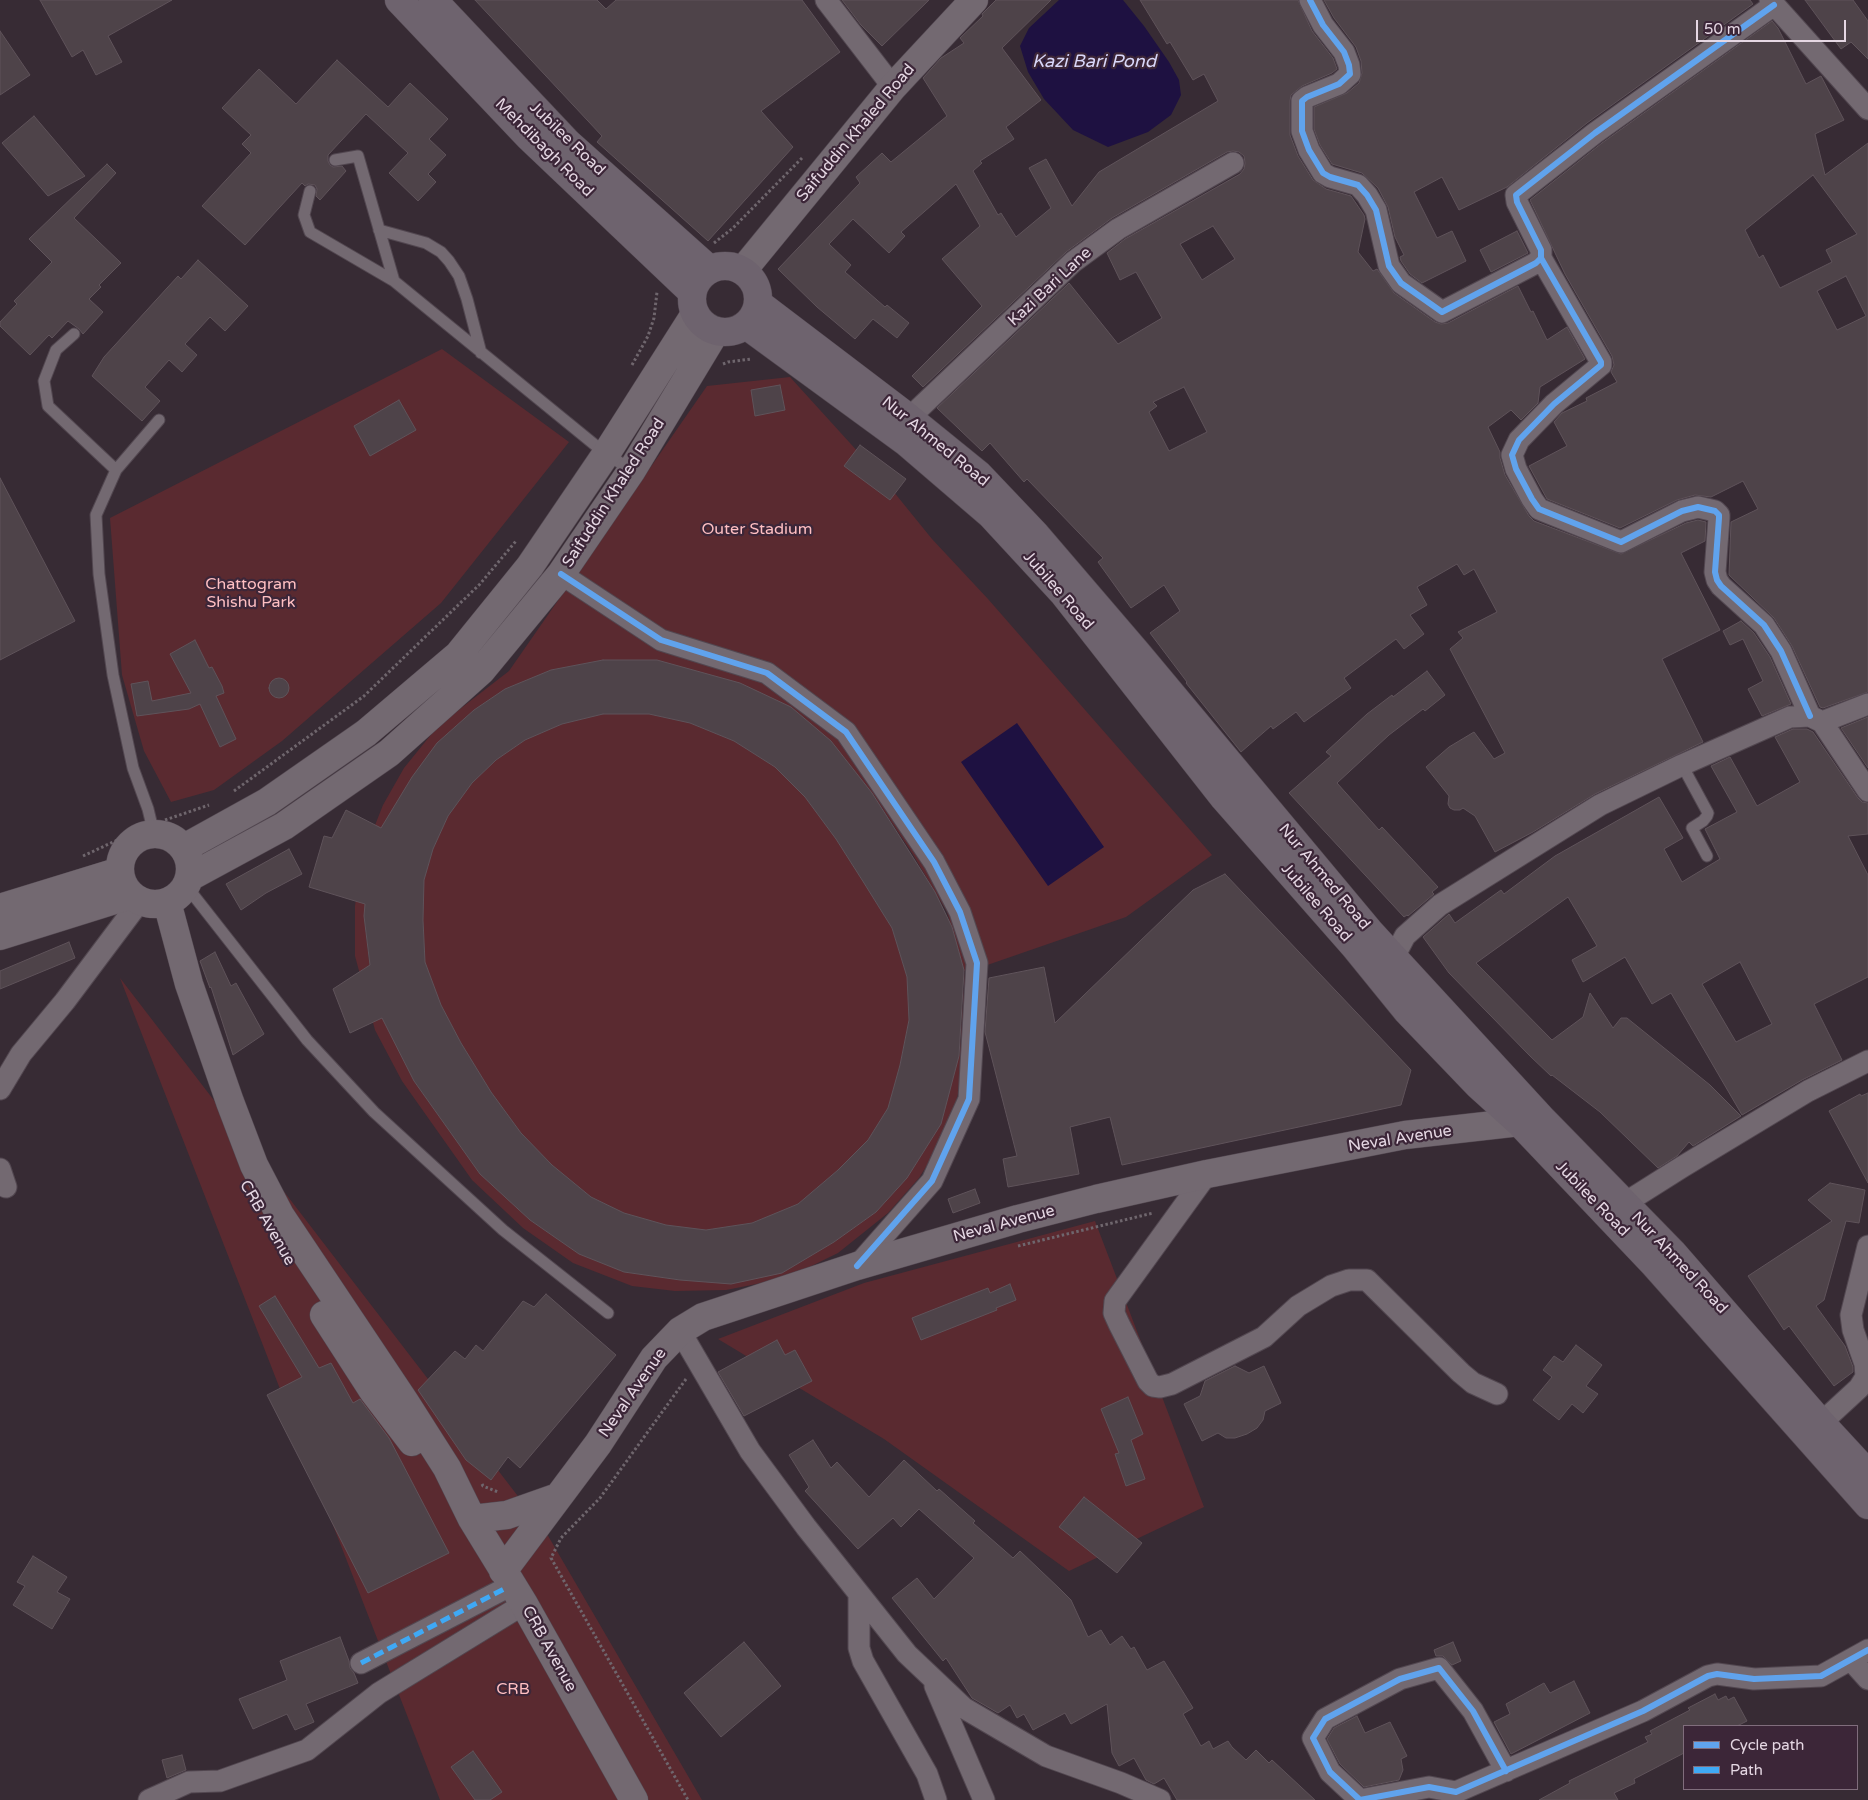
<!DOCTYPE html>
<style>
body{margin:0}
#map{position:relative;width:1868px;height:1800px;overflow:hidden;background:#372b34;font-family:"Varela Round",sans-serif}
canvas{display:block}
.legend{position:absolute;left:1683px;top:1725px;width:175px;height:65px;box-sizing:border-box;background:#3c2638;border:1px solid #806d7c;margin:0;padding:6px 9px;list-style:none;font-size:15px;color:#e5d7e3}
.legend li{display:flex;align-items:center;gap:10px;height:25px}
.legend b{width:25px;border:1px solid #806d7c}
.scale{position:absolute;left:1696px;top:20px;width:150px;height:22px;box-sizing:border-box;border:2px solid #e5d7e3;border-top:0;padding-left:6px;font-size:15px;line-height:18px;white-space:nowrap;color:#e5d7e3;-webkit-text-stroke:4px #3c2638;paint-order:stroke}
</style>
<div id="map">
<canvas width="1868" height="1800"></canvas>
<ul class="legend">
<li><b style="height:6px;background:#60a3ed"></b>Cycle path</li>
<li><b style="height:6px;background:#3fa9f5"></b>Path</li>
</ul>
<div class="scale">50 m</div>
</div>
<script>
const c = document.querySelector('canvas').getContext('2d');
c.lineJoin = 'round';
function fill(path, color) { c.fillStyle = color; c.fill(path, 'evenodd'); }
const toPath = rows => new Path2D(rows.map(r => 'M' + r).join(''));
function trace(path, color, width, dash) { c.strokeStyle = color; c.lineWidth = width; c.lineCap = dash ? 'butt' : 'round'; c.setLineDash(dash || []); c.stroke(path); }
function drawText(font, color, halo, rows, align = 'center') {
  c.font = font + ' "Varela Round",sans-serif'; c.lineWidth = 4.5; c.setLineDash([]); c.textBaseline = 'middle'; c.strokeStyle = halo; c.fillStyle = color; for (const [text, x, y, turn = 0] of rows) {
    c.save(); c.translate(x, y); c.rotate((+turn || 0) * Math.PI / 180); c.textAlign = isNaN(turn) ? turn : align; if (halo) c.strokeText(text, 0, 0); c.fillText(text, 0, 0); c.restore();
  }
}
const green = toPath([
 [442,349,569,442,441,603,282,741,214,790,171,802,144,751,122,675,110,518],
 [790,377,889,486,932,539,988,599,1212,855,1126,917,970,971,969,1049,949,1130,919,1178,888,1213,838,1253,787,1278,726,1290,675,1291,632,1286,573,1263,523,1228,472,1180,402,1081,375,1030,355,956,355,906,362,858,383,805,404,768,438,726,509,671,707,386],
 [603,660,791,707,831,741,872,793,912,853,947,912,965,972,960,1052,941,1124,907,1178,876,1212,834,1242,782,1273,680,1280,624,1272,579,1254,530,1220,480,1174,414,1081,380,1013,369,961,364,916,369,871,437,743,474,710,505,689,551,670],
 [603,714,649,714,690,723,734,741,775,767,805,797,836,839,864,883,892,928,907,977,909,1020,900,1065,888,1108,868,1140,838,1170,798,1204,752,1223,706,1230,666,1225,624,1213,591,1197,552,1165,521,1133,491,1092,461,1043,441,1005,425,962,423,920,424,880,433,849,448,816,472,783,496,760,525,740,562,724],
 [120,978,547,1534,702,1800,440,1800],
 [1095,1221,1204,1507,1069,1571,884,1439,718,1339,864,1283]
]);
const water = toPath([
 [1059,0,1123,0,1144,26,1169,62,1179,80,1181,95,1171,115,1148,132,1108,147,1073,130,1044,99,1028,72,1020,46,1029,28],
 [1017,723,1104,847,1048,886,961,762]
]);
const building = toPath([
 [40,0,172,0,108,36,122,62,96,75,83,50,72,57,40,0],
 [475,0,597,0,606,9,616,0,802,0,840,52,761,111,793,147,708,241,597,142,602,136,475,0],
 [842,0,929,0,882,46,861,25,842,0],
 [996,0,1051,0,1002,48,1041,100,1006,127,1014,139,980,161,982,163,973,171,998,215,1001,213,1016,237,1051,208,1029,168,1046,159,1072,206,1099,172,1218,101,1204,74,1193,80,1170,42,1167,44,1140,0,1298,0,1312,31,1333,58,1337,69,1332,73,1302,86,1291,95,1290,101,1290,135,1298,156,1313,180,1326,189,1351,196,1364,215,1365,219,1358,252,1373,271,1377,269,1394,293,1435,322,1441,324,1448,323,1518,286,1531,312,1533,311,1547,340,1567,327,1585,359,1540,387,1538,403,1521,420,1511,410,1488,427,1500,452,1500,458,1505,475,1529,516,1534,521,1621,554,1686,523,1698,520,1706,522,1705,541,1681,553,1720,630,1662,659,1703,742,1595,794,1533,832,1495,852,1475,816,1463,808,1460,810,1454,810,1450,808,1448,804,1449,796,1426,767,1449,747,1474,732,1494,759,1505,753,1450,649,1463,638,1458,632,1497,612,1474,569,1464,575,1457,564,1417,587,1427,605,1410,615,1424,634,1404,649,1396,639,1344,678,1351,688,1304,722,1296,712,1273,729,1271,726,1241,752,1186,683,1187,682,1150,633,1180,611,1164,585,1131,608,1098,562,1103,558,1056,509,1027,479,1024,482,990,443,982,451,937,408,1069,283,1118,344,1162,318,1136,272,1120,280,1107,253,1125,239,1240,174,1244,169,1245,163,1244,156,1239,152,1233,151,1227,152,1112,218,1066,252,923,387,912,376,982,306,942,259,980,226,956,184,901,232,905,236,889,253,853,219,829,244,851,265,845,272,885,307,887,305,909,323,897,338,873,319,855,339,817,307,778,269,860,183,856,177,882,153,891,162,947,116,923,78,941,58,964,43,960,38,983,16,982,14,996,0],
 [1213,226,1235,259,1202,280,1180,244,1213,226],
 [1184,387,1207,432,1169,451,1149,412,1157,406,1153,402,1184,387],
 [1324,0,1750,0,1753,4,1587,123,1507,187,1459,210,1442,177,1414,192,1437,238,1452,231,1466,261,1422,283,1410,274,1401,261,1400,257,1404,255,1395,237,1388,207,1378,188,1362,173,1332,164,1320,145,1314,129,1314,107,1347,93,1359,83,1362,73,1361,61,1356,47,1334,18,1324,0],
 [1805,0,1853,0,1868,21,1868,59,1851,42,1841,49,1805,0],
 [1772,21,1778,28,1806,84,1821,76,1844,120,1815,134,1825,175,1868,143,1868,692,1823,708,1820,707,1792,646,1774,618,1729,575,1731,522,1758,509,1743,481,1711,497,1695,495,1677,500,1620,528,1547,499,1529,466,1567,446,1554,422,1562,413,1587,401,1586,398,1617,382,1611,372,1614,365,1612,356,1565,274,1530,200,1602,143,1772,21],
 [1813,175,1857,234,1826,250,1832,262,1780,288,1763,255,1759,258,1745,230,1813,175],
 [1846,276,1866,316,1837,330,1817,291,1846,276],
 [0,31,30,75,0,95,0,31],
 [337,60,388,107,410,83,448,119,429,139,446,155,428,174,436,182,418,201,389,173,408,153,366,114,328,155,328,161,330,165,333,167,342,166,346,171,320,200,316,196,317,189,315,185,308,184,305,186,302,183,245,245,202,206,251,153,242,144,251,135,222,108,259,69,296,104,337,60],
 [34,116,85,176,48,196,2,143,34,116],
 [107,164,116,173,74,218,121,263,99,285,101,287,89,299,103,312,83,334,79,329,68,321,52,338,49,335,30,355,0,326,0,322,17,304,14,301,52,262,29,239,107,164],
 [1517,231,1528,253,1491,272,1480,250,1517,231],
 [198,260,248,306,225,331,210,317,185,344,197,355,182,372,169,360,145,387,160,401,142,421,92,376,104,357,178,276,181,279,198,260],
 [780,385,785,410,755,416,751,390,780,385],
 [399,400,416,430,370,456,354,426,399,400],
 [860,445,906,479,890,500,844,466,860,445],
 [0,478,75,621,0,660,0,478],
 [1741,621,1754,633,1770,657,1791,704,1762,716,1748,689,1763,681,1743,639,1730,645,1723,631,1741,621],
 [195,640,209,668,212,667,222,686,224,693,216,696,236,739,220,747,200,704,189,709,137,716,131,684,148,681,152,701,191,693,170,654,195,640],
 [603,660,657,660,740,683,791,707,831,741,872,793,935,892,952,927,964,970,959,1056,941,1124,907,1178,876,1212,834,1242,782,1273,731,1284,680,1280,624,1272,579,1254,530,1220,480,1174,414,1081,382,1018,350,1033,333,989,370,965,364,916,365,904,309,887,324,836,332,838,346,810,381,828,412,777,437,743,474,710,505,689,551,670,603,660],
 [603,714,649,714,690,723,734,741,775,767,805,797,836,839,864,883,892,928,907,977,909,1020,900,1065,888,1108,868,1140,838,1170,798,1204,752,1223,706,1230,666,1225,624,1213,591,1197,552,1165,521,1133,491,1092,461,1043,441,1005,425,962,423,920,424,880,433,849,448,816,472,783,496,760,525,740,562,724,603,714],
 [1427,671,1445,695,1425,711,1423,709,1389,735,1337,783,1379,830,1382,827,1438,887,1432,892,1434,894,1408,916,1407,915,1404,917,1289,793,1331,756,1326,752,1367,714,1392,695,1393,697,1427,671],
 '269 688a10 10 0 1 1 20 0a10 10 0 1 1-20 0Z',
 [1868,717,1868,768,1841,728,1868,717],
 [1793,729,1807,729,1813,732,1858,798,1862,802,1868,803,1868,834,1848,836,1868,875,1868,977,1814,1004,1842,1060,1802,1080,1742,1115,1671,993,1652,1004,1625,957,1583,982,1572,960,1597,946,1568,897,1476,963,1552,1040,1583,1017,1590,993,1613,1028,1621,1018,1627,1018,1710,1085,1741,1116,1693,1146,1689,1142,1677,1156,1658,1168,1600,1112,1552,1075,1551,1076,1530,1056,1449,973,1423,937,1449,914,1455,923,1501,890,1504,894,1555,856,1659,797,1683,838,1664,849,1682,882,1720,859,1705,829,1737,812,1711,766,1730,757,1757,806,1800,782,1775,737,1793,729],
 [1740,962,1772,1024,1736,1042,1702,984,1740,962],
 [289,849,302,874,266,893,241,910,226,884,289,849],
 [1225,874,1411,1070,1401,1105,1122,1165,1110,1117,1070,1127,1079,1174,1008,1187,1003,1159,1017,1156,985,1032,989,978,1044,967,1055,1023,1193,890,1225,874],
 [69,942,75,958,0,989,0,971,69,942],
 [215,952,231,986,236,983,264,1034,233,1055,211,987,210,988,200,961,215,952],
 [1868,1093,1868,1183,1829,1111,1860,1094,1861,1096,1868,1093],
 [1830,1183,1865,1190,1859,1223,1846,1221,1824,1300,1816,1306,1845,1346,1853,1367,1853,1372,1834,1386,1789,1326,1784,1330,1748,1276,1832,1221,1808,1200,1830,1183],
 [975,1189,980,1203,953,1213,948,1199,975,1189],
 [1010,1284,1016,1300,996,1308,997,1310,921,1340,912,1318,988,1288,990,1293,1010,1284],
 [546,1294,616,1355,520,1468,508,1457,491,1480,466,1460,418,1390,455,1351,465,1359,476,1345,483,1351,523,1301,534,1307,546,1294],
 [275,1296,319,1368,331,1363,353,1403,360,1399,389,1438,449,1553,368,1593,267,1395,302,1377,259,1306,275,1296],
 [777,1340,785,1355,795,1350,812,1381,744,1416,718,1372,777,1340],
 [1576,1345,1602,1365,1586,1386,1598,1394,1583,1413,1572,1404,1559,1420,1533,1400,1552,1377,1543,1370,1554,1356,1563,1362,1576,1345],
 [1235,1366,1249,1373,1264,1366,1281,1403,1265,1411,1263,1420,1257,1428,1247,1434,1235,1438,1226,1438,1218,1433,1202,1441,1184,1404,1200,1396,1205,1381,1235,1366],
 [1128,1397,1143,1434,1131,1440,1145,1479,1126,1486,1115,1454,1119,1453,1101,1409,1128,1397],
 [813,1440,831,1468,837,1462,869,1497,904,1460,937,1491,939,1489,975,1521,973,1523,1013,1558,1020,1551,1060,1589,1071,1600,1088,1637,1101,1630,1110,1645,1122,1636,1131,1649,1134,1647,1147,1670,1164,1661,1193,1708,1183,1714,1201,1746,1209,1741,1213,1749,1228,1741,1232,1747,1246,1760,1256,1750,1269,1763,1272,1760,1315,1800,1177,1800,1164,1778,1154,1784,1146,1780,1134,1758,1119,1766,1112,1753,1107,1704,1071,1724,1065,1713,1033,1730,1024,1714,1017,1718,1010,1705,998,1713,972,1698,946,1658,943,1661,892,1598,917,1578,934,1599,974,1558,919,1509,901,1527,893,1518,858,1549,805,1491,809,1487,789,1455,813,1440],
 [1084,1497,1142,1543,1117,1573,1059,1527,1084,1497],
 [33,1556,67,1577,57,1592,70,1599,52,1629,13,1605,25,1586,17,1582,33,1556],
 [340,1637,349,1661,350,1668,354,1673,358,1683,306,1704,314,1722,295,1730,287,1714,253,1729,239,1699,287,1680,280,1661,340,1637],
 [744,1642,781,1686,721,1737,684,1693,744,1642],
 [1453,1642,1461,1661,1452,1665,1443,1656,1436,1656,1434,1650,1453,1642],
 [1574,1681,1590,1713,1511,1754,1494,1722,1510,1714,1506,1704,1544,1683,1550,1693,1574,1681],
 [1715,1694,1718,1700,1726,1696,1728,1700,1734,1697,1747,1721,1737,1726,1684,1726,1684,1753,1634,1779,1635,1783,1614,1793,1618,1800,1539,1800,1570,1783,1569,1781,1648,1742,1645,1737,1652,1734,1650,1731,1690,1710,1688,1708,1715,1694],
 [1357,1716,1365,1733,1390,1722,1407,1756,1401,1759,1403,1770,1399,1780,1364,1787,1340,1764,1327,1739,1334,1728,1357,1716],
 [473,1751,502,1792,490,1800,475,1800,451,1767,473,1751],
 [182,1755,186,1770,167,1778,162,1760,182,1755]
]);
const path = toPath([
 [714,243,733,228,803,157],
 [723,364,728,362,751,359],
 [632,365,648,336,654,318,657,292],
 [234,791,364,696,480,584,516,541],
 [165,820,209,805],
 [83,856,139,830],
 [1018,1246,1153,1213],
 [686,1379,600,1498,561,1538,551,1558,688,1800],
 [482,1484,483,1486,498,1492]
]);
const lane = toPath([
 [335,160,358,156,394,281],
 [310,191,304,215,310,232,394,281,606,454,632,470],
 [379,230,426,243,441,252,449,261,459,276,467,299,481,353],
 [74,334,56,350,44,381,48,406,116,470,96,515,99,574,113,675,133,768,148,809,154,834],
 [116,470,159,420],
 [1682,765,1708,813,1707,816,1703,821,1692,828,1707,856],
 [185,888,191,892,307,1040,374,1112,503,1230,608,1313]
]);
const street = toPath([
 [826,0,893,87],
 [1310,0,1323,25,1344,52,1349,65,1350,74,1339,84,1307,97,1302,101,1302,131,1309,150,1323,173,1330,177,1358,185,1367,195,1376,210,1389,266,1401,283,1442,312,1536,263,1541,258,1541,250,1517,202,1516,195,1595,133,1774,5],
 [1770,0,1868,109],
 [1541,258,1601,362,1601,365,1554,404,1519,440,1512,455,1516,469,1532,499,1539,509,1621,542,1682,511,1698,507,1715,511,1719,515,1719,518,1715,572,1717,580,1721,586,1764,625,1781,651,1810,716],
 [909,418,1073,262,1118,229,1233,163],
 [561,574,661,640,767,673,846,732,934,862,960,912,977,963,969,1099,932,1181,857,1266],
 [1822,722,1868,791],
 [1394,957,1405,936,1440,905,1600,805,1682,765,1790,717,1810,716,1822,722,1868,704],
 [0,1089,21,1054,65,1001,140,901],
 [0,1169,6,1187],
 [1207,1174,1115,1301,1114,1313,1119,1324,1148,1381,1153,1386,1160,1387,1172,1384,1264,1337,1298,1306,1331,1286,1349,1280,1367,1280,1461,1373,1473,1383,1497,1394],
 [1625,1203,1682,1167,1808,1091,1868,1061],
 [680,1331,750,1451,806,1527,907,1654,964,1708,1046,1756,1121,1783,1160,1800],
 [1821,1423,1859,1388,1866,1377,1865,1364,1853,1330,1851,1315,1868,1246],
 [859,1594,859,1648,863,1661,927,1774,936,1800],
 [1851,1660,1868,1679],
 [361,1663,506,1588],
 [935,1686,984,1800],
 [1506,1771,1473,1711,1439,1668,1400,1679,1325,1719,1313,1738,1330,1772,1360,1800,1429,1787,1456,1792,1643,1711,1708,1676,1717,1674,1754,1679,1821,1676,1868,1650],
 [149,1800,189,1782,220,1781,307,1750,379,1693,524,1604]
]);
const secondary = toPath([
 [743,270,893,87,974,0],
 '120 869a35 35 0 1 1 70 0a35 35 0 1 1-70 0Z',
 [184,848,267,802,366,733,458,655,530,566,606,454,695,314],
 [190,877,284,826,389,753,481,671,561,574,632,470,716,331],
 [167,902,189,984,230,1102,254,1165,280,1215,405,1402,447,1468,472,1519,524,1604,634,1800],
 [0,908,120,871],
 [0,936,131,895],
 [324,1315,373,1391,412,1442],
 [472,1519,507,1515,558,1497],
 [503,1571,598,1444,654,1358,680,1331,703,1317,857,1266,1018,1219,1096,1199,1207,1174,1405,1135,1538,1120]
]);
const primary = toPath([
 [399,0,529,137,692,292],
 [433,0,568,143,709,269],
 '692 299a33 33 0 1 1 66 0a33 33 0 1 1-66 0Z',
 [759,304,909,418,978,474,1036,535,1138,654,1370,932,1542,1119,1673,1253,1821,1423,1868,1474],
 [746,325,906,442,991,515,1064,594,1224,798,1355,947,1407,1011,1478,1085,1520,1123,1653,1263,1868,1505]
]);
const quiet = toPath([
 [361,1663,506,1588]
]);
const cycleway = toPath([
 [1310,0,1323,25,1344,52,1349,65,1350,74,1339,84,1307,97,1302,101,1302,131,1309,150,1323,173,1330,177,1358,185,1367,195,1376,210,1389,266,1401,283,1442,312,1536,263,1541,258,1541,250,1517,202,1516,195,1595,133,1774,5],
 [1541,258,1601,362,1601,365,1554,404,1519,440,1512,455,1516,469,1532,499,1539,509,1621,542,1682,511,1698,507,1715,511,1719,515,1719,518,1715,572,1717,580,1721,586,1764,625,1781,651,1810,716],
 [561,574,661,640,767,673,846,732,934,862,960,912,977,963,969,1099,932,1181,857,1266],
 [1506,1771,1473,1711,1439,1668,1400,1679,1325,1719,1313,1738,1330,1772,1360,1800,1429,1787,1456,1792,1643,1711,1708,1676,1717,1674,1754,1679,1821,1676,1868,1650]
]);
const streetNames = [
 ["Saifuddin Khaled Road",856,133,-50],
 ["Jubilee Road",567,139,44],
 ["Mehdibagh Road",544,148,45],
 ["Kazi Bari Lane",1050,287,-43],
 ["Nur Ahmed Road",935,442,39],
 ["Saifuddin Khaled Road",614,493,-57],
 ["Jubilee Road",1058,591,49],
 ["Nur Ahmed Road",1324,877,50],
 ["Jubilee Road",1316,903,49],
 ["Neval Avenue",1400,1139,-9],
 ["Jubilee Road",1592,1199,46],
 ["CRB Avenue",267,1223,60],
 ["Neval Avenue",1004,1224,-15],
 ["Nur Ahmed Road",1679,1263,47],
 ["Neval Avenue",633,1393,-55],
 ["CRB Avenue",549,1649,61]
];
const parkNames = [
 ["Outer Stadium",757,530],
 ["Chattogram",251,585],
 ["Shishu Park",251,603],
 ["CRB",513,1690]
];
const waterNames = [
 ["Kazi Bari Pond",1094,62]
];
fill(green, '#5a2a30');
fill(water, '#1e1141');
fill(building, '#4e4349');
trace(building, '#5f535a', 1);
trace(lane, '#524750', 13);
trace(street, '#524750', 23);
trace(secondary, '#524750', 29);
trace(primary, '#524750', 29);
trace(path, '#6f666d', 3, [2.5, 2.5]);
trace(lane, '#736971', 11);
trace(street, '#736971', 21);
trace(secondary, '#736971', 28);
trace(primary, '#6e636e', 28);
trace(quiet, '#3fa9f5', 5, [10, 5]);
trace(cycleway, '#60a3ed', 6);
drawText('16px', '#e5d7e3', '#3c2638', streetNames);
drawText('16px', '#ffbfc2', '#3c2638', parkNames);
drawText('italic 18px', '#d9d7fa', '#3c2638', waterNames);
</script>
